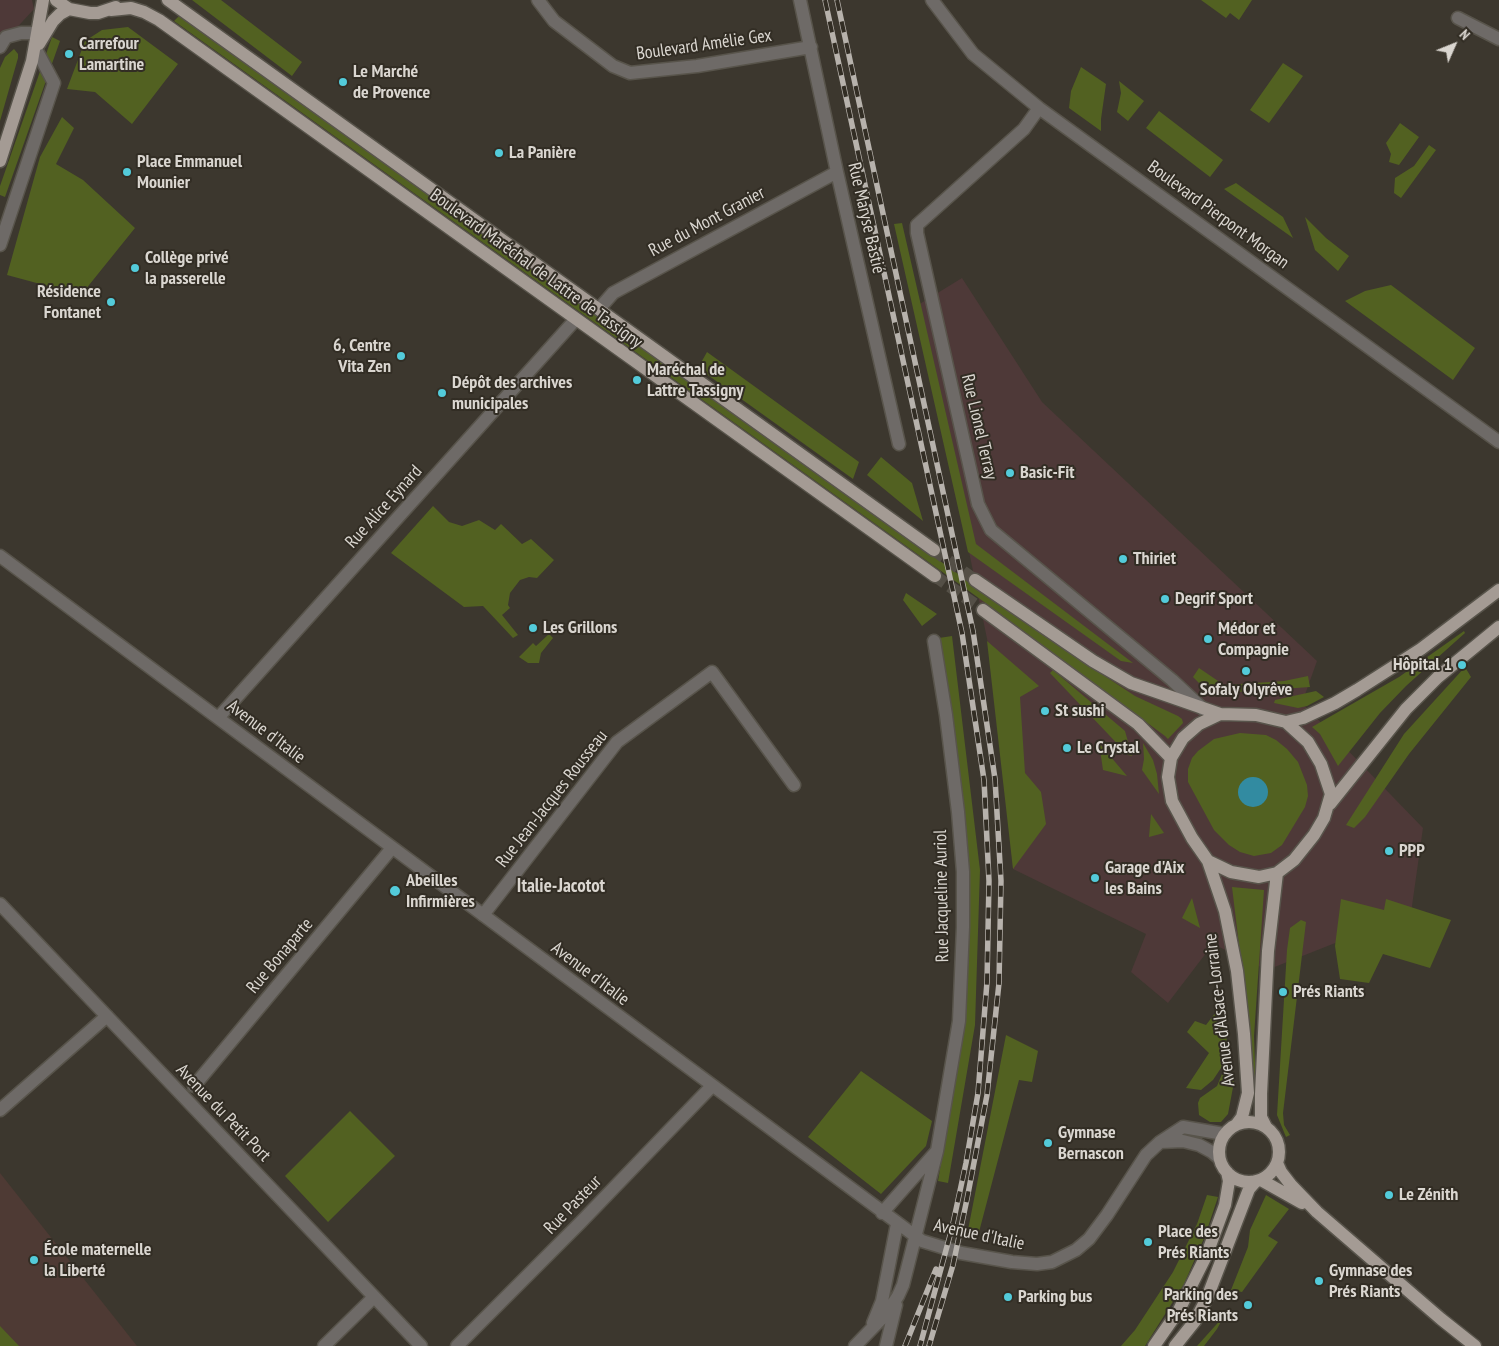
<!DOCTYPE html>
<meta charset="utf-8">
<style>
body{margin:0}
#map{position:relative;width:1499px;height:1346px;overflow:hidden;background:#3c372e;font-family:"PT Sans Narrow",sans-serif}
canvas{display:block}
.north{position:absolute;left:1429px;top:20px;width:50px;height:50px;-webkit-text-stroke:4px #322d24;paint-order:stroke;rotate:46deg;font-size:14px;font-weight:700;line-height:20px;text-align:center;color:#dad6d0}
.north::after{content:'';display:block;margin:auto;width:18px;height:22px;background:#dad6d0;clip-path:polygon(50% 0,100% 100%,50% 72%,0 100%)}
</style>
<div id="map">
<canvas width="1499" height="1346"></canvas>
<div class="north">N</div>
</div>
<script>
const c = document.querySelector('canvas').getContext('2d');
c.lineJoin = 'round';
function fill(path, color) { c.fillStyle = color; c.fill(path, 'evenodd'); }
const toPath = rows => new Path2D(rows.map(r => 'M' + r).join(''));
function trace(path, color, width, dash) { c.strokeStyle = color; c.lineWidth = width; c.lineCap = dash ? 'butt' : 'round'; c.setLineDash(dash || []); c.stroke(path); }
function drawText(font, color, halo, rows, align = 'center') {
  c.font = font + ' "PT Sans Narrow",sans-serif'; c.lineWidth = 4; c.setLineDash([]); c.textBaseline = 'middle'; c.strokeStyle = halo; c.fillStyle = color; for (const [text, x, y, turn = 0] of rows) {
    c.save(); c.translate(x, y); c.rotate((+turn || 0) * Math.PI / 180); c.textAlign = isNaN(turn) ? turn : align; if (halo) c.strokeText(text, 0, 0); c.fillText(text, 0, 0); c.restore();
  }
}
const commercial = toPath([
 [0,0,32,0,34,9,0,46],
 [962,278,1042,402,1317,661,1302,703,1423,828,1411,913,1267,970,1213,944,1168,1003,1131,972,1146,934,1013,869,997,687,918,305]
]);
const education = toPath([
 [0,1173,137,1346,0,1346]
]);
const green = toPath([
 [192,0,221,0,302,62,292,76],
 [1201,0,1252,0,1239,20,1230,13,1226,18],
 [180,15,1011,612,1076,657,1135,696,1178,716,1182,719,1183,723,1168,739,1165,736,994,609,174,21],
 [128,27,178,64,132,124,95,92,67,89,85,41,102,30],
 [52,37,60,41,5,197,0,195,0,186],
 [14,49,18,54,18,58,0,121,0,68,5,57],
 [1283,63,1303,76,1269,123,1250,110],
 [1081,67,1106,84,1101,119,1101,131,1069,108,1071,91],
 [1119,81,1144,101,1128,121,1117,112,1121,93],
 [1159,111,1223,160,1210,177,1146,128],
 [62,117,74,128,56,164,83,180,135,228,81,295,7,275,40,157],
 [1400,123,1419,137,1399,165,1389,162,1391,154,1386,143],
 [1429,145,1436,150,1401,198,1394,193,1395,178,1414,166],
 [1236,183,1283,217,1293,238,1224,189],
 [1305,217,1326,238,1349,256,1338,271,1315,250],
 [902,223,976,544,1133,663,1121,661,968,552,894,224],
 [1391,285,1475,348,1453,380,1345,301,1365,291],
 [707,352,859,462,853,479,698,368],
 [881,457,912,483,923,521,867,475],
 [433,506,449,522,462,526,479,520,495,530,501,524,522,544,531,539,554,560,537,578,529,577,520,580,510,593,508,605,510,608,502,615,518,635,513,638,483,606,464,607,391,553],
 [906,593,937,614,922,626,903,600],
 [1464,631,1465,633,1406,686,1380,713,1338,766,1320,734,1312,727,1399,677],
 [549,634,553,638,541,653,539,663,528,663,519,657,533,643,536,646],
 [952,636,980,870,975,1025,948,1183,938,1181,964,1023,968,871,939,638],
 [987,641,1039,686,1020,697,1025,773,1041,792,1046,824,1013,869],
 [1465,667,1471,677,1409,754,1365,817,1354,828,1346,825,1404,734],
 [1199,668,1224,685,1284,681,1308,676,1310,687,1210,694,1193,677],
 [1053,670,1125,731,1132,756,1128,755,1050,673],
 [1316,691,1324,697,1307,706,1298,708,1274,703,1275,700],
 [1240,733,1266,735,1276,740,1287,749,1298,762,1307,785,1308,796,1305,807,1282,845,1271,853,1254,856,1240,852,1229,845,1214,830,1188,782,1188,769,1192,758,1198,751,1214,739],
 [1099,743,1127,776,1103,770],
 [1143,743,1153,760,1157,774,1159,794,1142,770,1144,759],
 [1151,814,1164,833,1149,837],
 [1232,887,1264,890,1254,1036,1256,1089,1252,1088,1250,1035],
 [1192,898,1200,928,1182,918],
 [1341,899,1384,910,1386,899,1451,920,1430,968,1383,954,1369,983,1340,979,1335,946],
 [1301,920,1306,922,1283,1113,1284,1125,1290,1135,1286,1137,1277,1115,1287,950,1290,928],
 [1222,1004,1229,1056,1213,1080,1201,1090,1186,1088,1209,1053,1187,1032,1195,1021,1206,1025],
 [1006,1035,1038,1051,1032,1082,1019,1080,979,1232,968,1230],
 [861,1071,932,1121,926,1146,881,1194,808,1137],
 [1226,1071,1234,1082,1228,1114,1221,1122,1210,1122,1199,1115,1198,1103,1200,1098,1217,1086,1222,1074],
 [350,1111,395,1156,328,1222,285,1176],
 [1207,1195,1218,1197,1205,1236,1184,1284,1145,1346,1121,1346,1135,1330,1173,1272,1197,1224],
 [1266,1195,1289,1209,1268,1236,1278,1242,1242,1292,1231,1290,1248,1247,1250,1230],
 [1224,1316,1217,1329,1204,1346,1197,1346],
 [0,1326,19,1346,0,1346]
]);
const water = toPath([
 '1238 792a15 15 0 1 1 30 0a15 15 0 1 1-30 0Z'
]);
const majorTunnel = toPath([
 [934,550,975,580],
 [935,576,983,610]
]);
const minor = toPath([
 [538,0,554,21,613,66,630,73,697,66,811,47],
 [800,0,837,172,899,444],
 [932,0,973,54,1039,108,1499,442],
 [1458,18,1499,39],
 [0,47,6,37,21,33,37,33],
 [1039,108,1024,129,917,225,917,233,978,504,991,530,1172,680,1203,709],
 [0,245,54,83,37,51],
 [599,309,613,293,837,172],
 [0,556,922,1241,961,1253,1012,1262,1037,1264,1052,1262,1076,1250,1089,1239,1107,1215,1146,1155,1160,1142,1183,1127,1224,1134],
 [218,718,576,319],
 [0,904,421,1346],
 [483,915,617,742,712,672,794,785],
 [194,1086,392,848],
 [0,1110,107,1016],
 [1160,1142,1183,1141,1199,1145,1212,1152,1219,1158],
 [882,1213,936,1152],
 [873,1323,882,1301,897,1224],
 [324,1346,374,1297],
 [457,1346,581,1222,712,1086],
 [855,1346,886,1314,898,1296,903,1285,937,1151,959,1021,963,927,963,872,958,812,946,715,934,641],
 [886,1346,896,1305]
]);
const major = toPath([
 [56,0,69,9,90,13,98,13,116,7],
 [168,0,934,550],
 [111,10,131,8,144,12,159,20,935,576],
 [39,44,53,21,60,14,69,9],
 [0,161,32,61,43,0],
 [975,580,1093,661,1131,683,1220,714],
 [983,610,1138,724,1171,758],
 [1220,714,1256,715,1286,722,1308,742,1321,764,1331,794,1324,818,1314,835,1294,860,1277,873,1259,877,1231,872,1208,861,1192,838,1172,801,1168,777,1171,758,1183,738,1199,724,1220,714],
 [1286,722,1303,718,1335,703,1357,690,1421,649,1499,590],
 [1330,804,1406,709,1438,677,1499,627],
 [1208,861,1225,911,1237,971,1244,1034,1248,1093,1242,1117,1236,1125],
 '1219 1152a30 30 0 1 1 60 0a30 30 0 1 1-60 0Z',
 [1266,1127,1261,1117,1261,1094,1268,951,1277,873],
 [1277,1163,1281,1172,1291,1185,1317,1212,1441,1319,1475,1346],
 [1261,1180,1302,1203],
 [1154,1346,1179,1310,1207,1254,1225,1205,1229,1181,1227,1172],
 [1175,1346,1195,1321,1207,1298,1249,1189,1256,1181]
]);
const rail = toPath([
 [825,0,962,633,984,780,989,881,987,982,978,1093,966,1163,952,1228,920,1346],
 [837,0,973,631,995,779,1001,881,999,983,987,1095,967,1199,953,1265,929,1346],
 [905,1346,936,1269]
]);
const markers = [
 [69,54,5,"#53cbda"],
 [343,82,5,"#53cbda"],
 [499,153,5,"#53cbda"],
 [127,172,5,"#53cbda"],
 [135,268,5,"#53cbda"],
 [111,302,5,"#53cbda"],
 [401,356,5,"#53cbda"],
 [637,380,5,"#53cbda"],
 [442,393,5,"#53cbda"],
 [1010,473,5,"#53cbda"],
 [1123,559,5,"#53cbda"],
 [1165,599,5,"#53cbda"],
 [533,628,5,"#53cbda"],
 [1208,639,5,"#53cbda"],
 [1462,665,5,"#53cbda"],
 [1246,671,5,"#53cbda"],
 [1045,711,5,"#53cbda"],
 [1067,748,5,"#53cbda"],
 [1389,851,5,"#53cbda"],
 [1095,878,5,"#53cbda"],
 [395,891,6,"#53cbda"],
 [1283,992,5,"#53cbda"],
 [1048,1143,5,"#53cbda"],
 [1389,1195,5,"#53cbda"],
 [1148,1242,5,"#53cbda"],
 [34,1260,5,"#53cbda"],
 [1319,1281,5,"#53cbda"],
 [1008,1297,5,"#53cbda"],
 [1248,1305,5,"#53cbda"]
];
const poiNames = [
 ["Carrefour",79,44],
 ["Lamartine",79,65],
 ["Le Marché",353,72],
 ["de Provence",353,93],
 ["La Panière",509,153],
 ["Place Emmanuel",137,162],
 ["Mounier",137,183],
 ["Collège privé",145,258],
 ["la passerelle",145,279],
 ["Résidence",101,292,"right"],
 ["Fontanet",101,313,"right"],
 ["6, Centre",391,346,"right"],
 ["Vita Zen",391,367,"right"],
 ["Maréchal de",647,370],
 ["Lattre Tassigny",647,391],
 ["Dépôt des archives",452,383],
 ["municipales",452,404],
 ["Basic-Fit",1020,473],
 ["Thiriet",1133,559],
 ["Degrif Sport",1175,599],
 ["Les Grillons",543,628],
 ["Médor et",1218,629],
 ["Compagnie",1218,650],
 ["Hôpital 1",1452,665,"right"],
 ["Sofaly Olyrêve",1246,690,"center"],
 ["St sushi",1055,711],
 ["Le Crystal",1077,748],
 ["PPP",1399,851],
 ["Garage d'Aix",1105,868],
 ["les Bains",1105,889],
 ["Abeilles",406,881],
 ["Infirmières",406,902],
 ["Prés Riants",1293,992],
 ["Gymnase",1058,1133],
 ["Bernascon",1058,1154],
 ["Le Zénith",1399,1195],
 ["Place des",1158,1232],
 ["Prés Riants",1158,1253],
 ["École maternelle",44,1250],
 ["la Liberté",44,1271],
 ["Gymnase des",1329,1271],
 ["Prés Riants",1329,1292],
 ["Parking des",1238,1295,"right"],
 ["Prés Riants",1238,1316,"right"],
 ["Parking bus",1018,1297]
];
const streetNames = [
 ["Boulevard Amélie Gex",704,45,-8],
 ["Boulevard Pierpont Morgan",1218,215,36],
 ["Rue Maryse Bastié",866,218,77],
 ["Rue du Mont Granier",707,222,-28],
 ["Boulevard Maréchal de Lattre de Tassigny",536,269,36],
 ["Rue Lionel Terray",979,427,77],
 ["Rue Alice Eynard",384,507,-48],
 ["Avenue d'Italie",266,732,37],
 ["Rue Jean-Jacques Rousseau",552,799,-52],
 ["Rue Jacqueline Auriol",942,896,-91],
 ["Rue Bonaparte",280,956,-50],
 ["Avenue d'Italie",590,974,37],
 ["Avenue d'Alsace-Lorraine",1220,1010,-97],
 ["Avenue du Petit Port",223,1113,46],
 ["Rue Pasteur",573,1205,-46],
 ["Avenue d'Italie",979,1235,12]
];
const neighbourhoodNames = [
 ["Italie-Jacotot",561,887]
];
fill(commercial, '#4e3938');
fill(education, '#4e3a34');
fill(green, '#526121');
fill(water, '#328ba1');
trace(majorTunnel, '#544f46', 12, [12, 6]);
trace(minor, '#58544b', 15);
trace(major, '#58544b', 15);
trace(minor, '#6e6a67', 12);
trace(major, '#a49b94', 12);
trace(rail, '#b7b2ac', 5.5);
trace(rail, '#322d24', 4, [11]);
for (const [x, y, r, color] of markers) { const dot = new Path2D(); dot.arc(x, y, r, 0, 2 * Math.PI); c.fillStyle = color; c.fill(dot); trace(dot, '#322d24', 2); }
drawText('bold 18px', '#dad6d0', '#322d24', poiNames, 'left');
drawText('18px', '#dad6d0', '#322d24', streetNames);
drawText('bold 19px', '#dad6d0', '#322d24', neighbourhoodNames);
</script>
